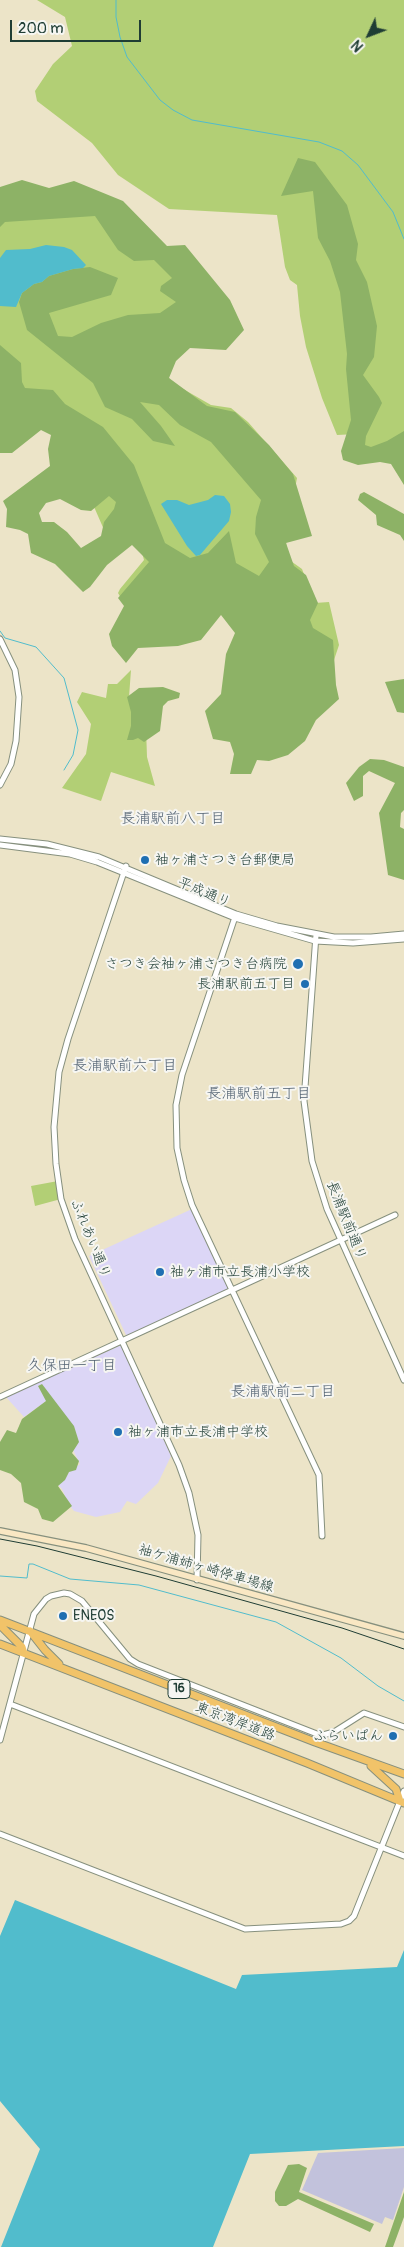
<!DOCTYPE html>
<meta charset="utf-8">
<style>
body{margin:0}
#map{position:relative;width:404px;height:2247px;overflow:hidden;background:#ece4c8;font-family:Pangolin,sans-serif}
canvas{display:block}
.north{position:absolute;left:344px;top:10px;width:50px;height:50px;-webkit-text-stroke:4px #f6f6f2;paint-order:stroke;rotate:227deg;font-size:14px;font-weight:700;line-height:20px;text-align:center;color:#1f3d34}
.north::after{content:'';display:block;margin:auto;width:18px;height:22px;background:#1f3d34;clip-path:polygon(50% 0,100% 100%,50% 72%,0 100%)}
.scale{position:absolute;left:10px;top:20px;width:131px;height:22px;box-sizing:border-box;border:2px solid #1f3d34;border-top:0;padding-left:6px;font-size:15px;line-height:18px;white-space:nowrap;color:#1f3d34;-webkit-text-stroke:4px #f6f6f2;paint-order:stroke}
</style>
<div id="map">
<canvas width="404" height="2247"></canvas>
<div class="north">N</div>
<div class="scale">200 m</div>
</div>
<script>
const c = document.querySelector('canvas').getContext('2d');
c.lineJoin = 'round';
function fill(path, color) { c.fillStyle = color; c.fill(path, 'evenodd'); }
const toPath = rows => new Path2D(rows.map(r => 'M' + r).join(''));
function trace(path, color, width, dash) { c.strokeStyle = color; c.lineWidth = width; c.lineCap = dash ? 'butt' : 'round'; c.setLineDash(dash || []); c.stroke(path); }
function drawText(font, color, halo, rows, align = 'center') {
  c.font = font + ' Pangolin,"Klee One",sans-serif'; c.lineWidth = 4; c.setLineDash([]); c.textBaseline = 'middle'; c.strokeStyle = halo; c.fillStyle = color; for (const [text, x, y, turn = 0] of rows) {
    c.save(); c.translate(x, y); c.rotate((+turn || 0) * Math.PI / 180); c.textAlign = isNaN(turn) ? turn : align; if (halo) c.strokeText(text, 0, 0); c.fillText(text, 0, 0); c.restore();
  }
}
const built = toPath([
 [192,1209,231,1288,127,1337,89,1256],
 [121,1345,171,1456,158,1483,136,1504,127,1501,120,1512,96,1517,74,1511,69,1505,62,1489,54,1481,80,1464,48,1400,24,1417,6,1397]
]);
const industrial = toPath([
 [404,2148,404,2187,393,2220,385,2217,382,2224,302,2190,318,2153]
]);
const green = toPath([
 [37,0,404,0,404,451,358,446,357,434,337,435,322,398,306,347,300,316,297,285,290,280,285,267,277,215,169,209,118,175,92,143,37,101,35,91,53,64,72,46,65,17],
 [84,189,199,293,144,323,171,382,211,405,231,408,248,422,297,478,294,494,284,524,288,559,302,569,315,603,329,602,339,645,329,675,268,614,134,606,122,600,118,593,120,589,144,560,139,541,105,532,88,493,69,416,0,433,0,190],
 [131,670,129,697,146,728,147,757,155,786,111,772,101,801,62,788,86,754,91,724,77,702,82,692,106,698,108,684,117,684],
 [58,1181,61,1199,35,1206,31,1186]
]);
const forest = toPath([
 [298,158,315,162,347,205,358,244,356,260,367,282,377,326,374,357,363,375,379,397,382,403,366,436,365,445,371,447,387,441,404,431,404,485,391,464,380,462,358,465,343,460,341,451,351,420,346,369,347,354,340,292,330,261,318,238,313,191,281,196],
 [22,180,49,188,74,181,123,201,167,246,185,245,230,300,244,330,226,350,190,348,176,361,169,378,207,406,235,412,269,445,293,474,312,536,286,543,294,566,306,575,318,603,310,620,313,628,333,640,336,685,339,699,316,720,305,741,288,755,269,761,257,760,251,774,230,774,234,754,230,742,213,739,205,711,221,694,226,654,235,633,221,615,201,640,178,646,138,648,126,663,112,646,109,634,124,606,118,598,149,562,132,545,107,565,90,587,83,592,55,564,31,553,28,534,20,530,6,527,7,509,3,501,50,466,48,449,51,435,41,430,12,453,0,453,0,345,21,363,22,382,25,388,53,390,65,404,103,427,134,465,165,543,190,558,208,553,229,531,236,563,259,576,269,562,255,534,256,517,261,500,211,442,180,425,159,405,140,402,161,426,175,446,153,441,132,419,105,407,93,383,27,330,19,302,22,293,34,284,42,282,49,276,73,269,90,267,118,278,111,295,49,313,58,336,72,337,101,323,128,315,160,313,176,302,160,291,161,286,172,278,154,260,134,261,118,250,95,216,5,222,0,227,0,187],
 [109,496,116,502,114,509,104,522,101,536,81,548,67,532,54,522,42,522,39,513,46,503,60,499,81,510,91,511],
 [364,492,404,514,404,541,400,535,377,525,376,515,358,500,360,494],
 [404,679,404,713,397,712,385,682],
 [163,687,180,693,179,698,168,701,163,706,160,731,144,742,138,738,133,740,127,740,131,726,131,712,127,697,139,688],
 [370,759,384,760,404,767,404,810,401,813,400,827,404,829,404,880,388,875,379,813,395,783,369,771,363,776,363,796,354,801,346,783,359,767],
 [42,1384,74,1426,79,1442,72,1453,79,1461,76,1470,69,1472,65,1480,58,1486,72,1506,53,1522,42,1519,38,1509,24,1502,21,1483,11,1474,0,1470,0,1442,7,1430,16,1433,22,1419,46,1401,38,1386],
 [299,2164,307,2168,299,2192,374,2224,370,2232,298,2199,286,2206,279,2206,275,2201,275,2192,288,2165],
 [404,2192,404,2217,393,2247,385,2247]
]);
const water = toPath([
 [46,245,64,247,72,250,86,265,83,268,73,269,49,276,42,282,34,284,22,293,16,307,0,306,0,258,6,250,30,249],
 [215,495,224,496,230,504,231,512,229,521,200,555,196,556,187,546,161,504,167,500,177,500,189,505,208,500],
 [15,1900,236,1989,242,1975,397,1967,404,1950,404,2146,250,2154,213,2247,1,2247,40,2149,0,2101,0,1936]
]);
const stream = toPath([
 [116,0,116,17,120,37,127,57,160,100,173,110,192,120,319,142,342,151,358,165,393,212,404,239],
 [0,631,5,638,36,647,64,678,78,730,73,755,64,770],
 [0,1576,27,1578,29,1564,33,1564,70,1579,139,1585,276,1622,341,1658,378,1686,404,1701]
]);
const tertiary = toPath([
 [0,639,15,670,19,697,16,741,11,764,0,785],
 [0,839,47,844,99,857,236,914,277,926,334,937,371,937,404,934],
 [0,845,70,854,97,862,235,918,315,941,353,943,404,939],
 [126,866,68,1039,59,1072,54,1127,56,1164,61,1199,75,1239,179,1465,189,1493,198,1535,197,1580],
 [236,914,182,1075,176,1105,177,1148,184,1180,192,1205,319,1475,322,1536],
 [316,935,304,1101,312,1161,327,1209,404,1380],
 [0,1397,395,1215],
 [10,1704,404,1856],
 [0,1740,34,1614,46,1599,51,1596,64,1593,70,1594,82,1601,130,1659,138,1664,317,1734,323,1735,334,1732,364,1713,404,1727],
 [0,1834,245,1929,341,1924,349,1921,354,1916,404,1791]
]);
const secondary = toPath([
 [0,1531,86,1548,404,1636]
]);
const trunk = toPath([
 [0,1620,315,1742,404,1774],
 [0,1625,22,1647,24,1653],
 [30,1631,45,1650,59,1664],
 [0,1644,307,1763,404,1803],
 [371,1766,396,1789,400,1801]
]);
const rail = toPath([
 [0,1539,37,1546,156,1576,342,1628,404,1649]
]);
const markers = [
 [145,860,5,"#1f6fb2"],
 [298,964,6,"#1f6fb2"],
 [305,984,5,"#1f6fb2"],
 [160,1272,5,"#1f6fb2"],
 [118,1432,5,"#1f6fb2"],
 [63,1616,5,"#1f6fb2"],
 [393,1736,5,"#1f6fb2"]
];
const shields = [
 [179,1689,22]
];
const shieldNames = [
 ["16",179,1689]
];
const poiNames = [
 ["袖ヶ浦さつき台郵便局",155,860],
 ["さつき会袖ヶ浦さつき台病院",287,964,"right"],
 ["長浦駅前五丁目",295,984,"right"],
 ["袖ヶ浦市立長浦小学校",170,1272],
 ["袖ヶ浦市立長浦中学校",128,1432],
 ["ENEOS",73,1616],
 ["ふらいぱん",383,1736,"right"]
];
const streetNames = [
 ["平成通り",204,893,23],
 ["長浦駅前通り",346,1221,68],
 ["ふれあい通り",90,1239,68],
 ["袖ケ浦姉ヶ崎停車場線",206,1569,16],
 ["東京湾岸道路",235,1722,21]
];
const neighbourhoodNames = [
 ["長浦駅前八丁目",173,819],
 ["長浦駅前六丁目",125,1066],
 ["長浦駅前五丁目",259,1094],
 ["久保田一丁目",72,1366],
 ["長浦駅前二丁目",283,1392]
];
fill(built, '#dcd6f6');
fill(industrial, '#c2c2dc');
fill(green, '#b2cf75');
fill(forest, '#8db266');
fill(water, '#51bccc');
trace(stream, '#51bccc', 1);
trace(tertiary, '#86907e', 7);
trace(secondary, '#86907e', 8);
trace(trunk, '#86907e', 9);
trace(tertiary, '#fff', 5);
trace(secondary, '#f9e7c3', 5.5);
trace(trunk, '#f1c369', 7);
trace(rail, '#1f3d34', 1);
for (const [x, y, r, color] of markers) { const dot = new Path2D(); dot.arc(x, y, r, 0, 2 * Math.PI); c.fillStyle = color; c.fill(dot); trace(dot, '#f6f6f2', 2); }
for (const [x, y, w] of shields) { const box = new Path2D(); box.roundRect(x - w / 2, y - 9.5, w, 19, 4); c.fillStyle = '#f6f6f2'; c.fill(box); trace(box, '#1f3d34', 1); }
drawText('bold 12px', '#1f3d34', null, shieldNames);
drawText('14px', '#1f3d34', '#f6f6f2', poiNames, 'left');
drawText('14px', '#1f3d34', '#f6f6f2', streetNames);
drawText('15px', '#526272', '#f6f6f2', neighbourhoodNames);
</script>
